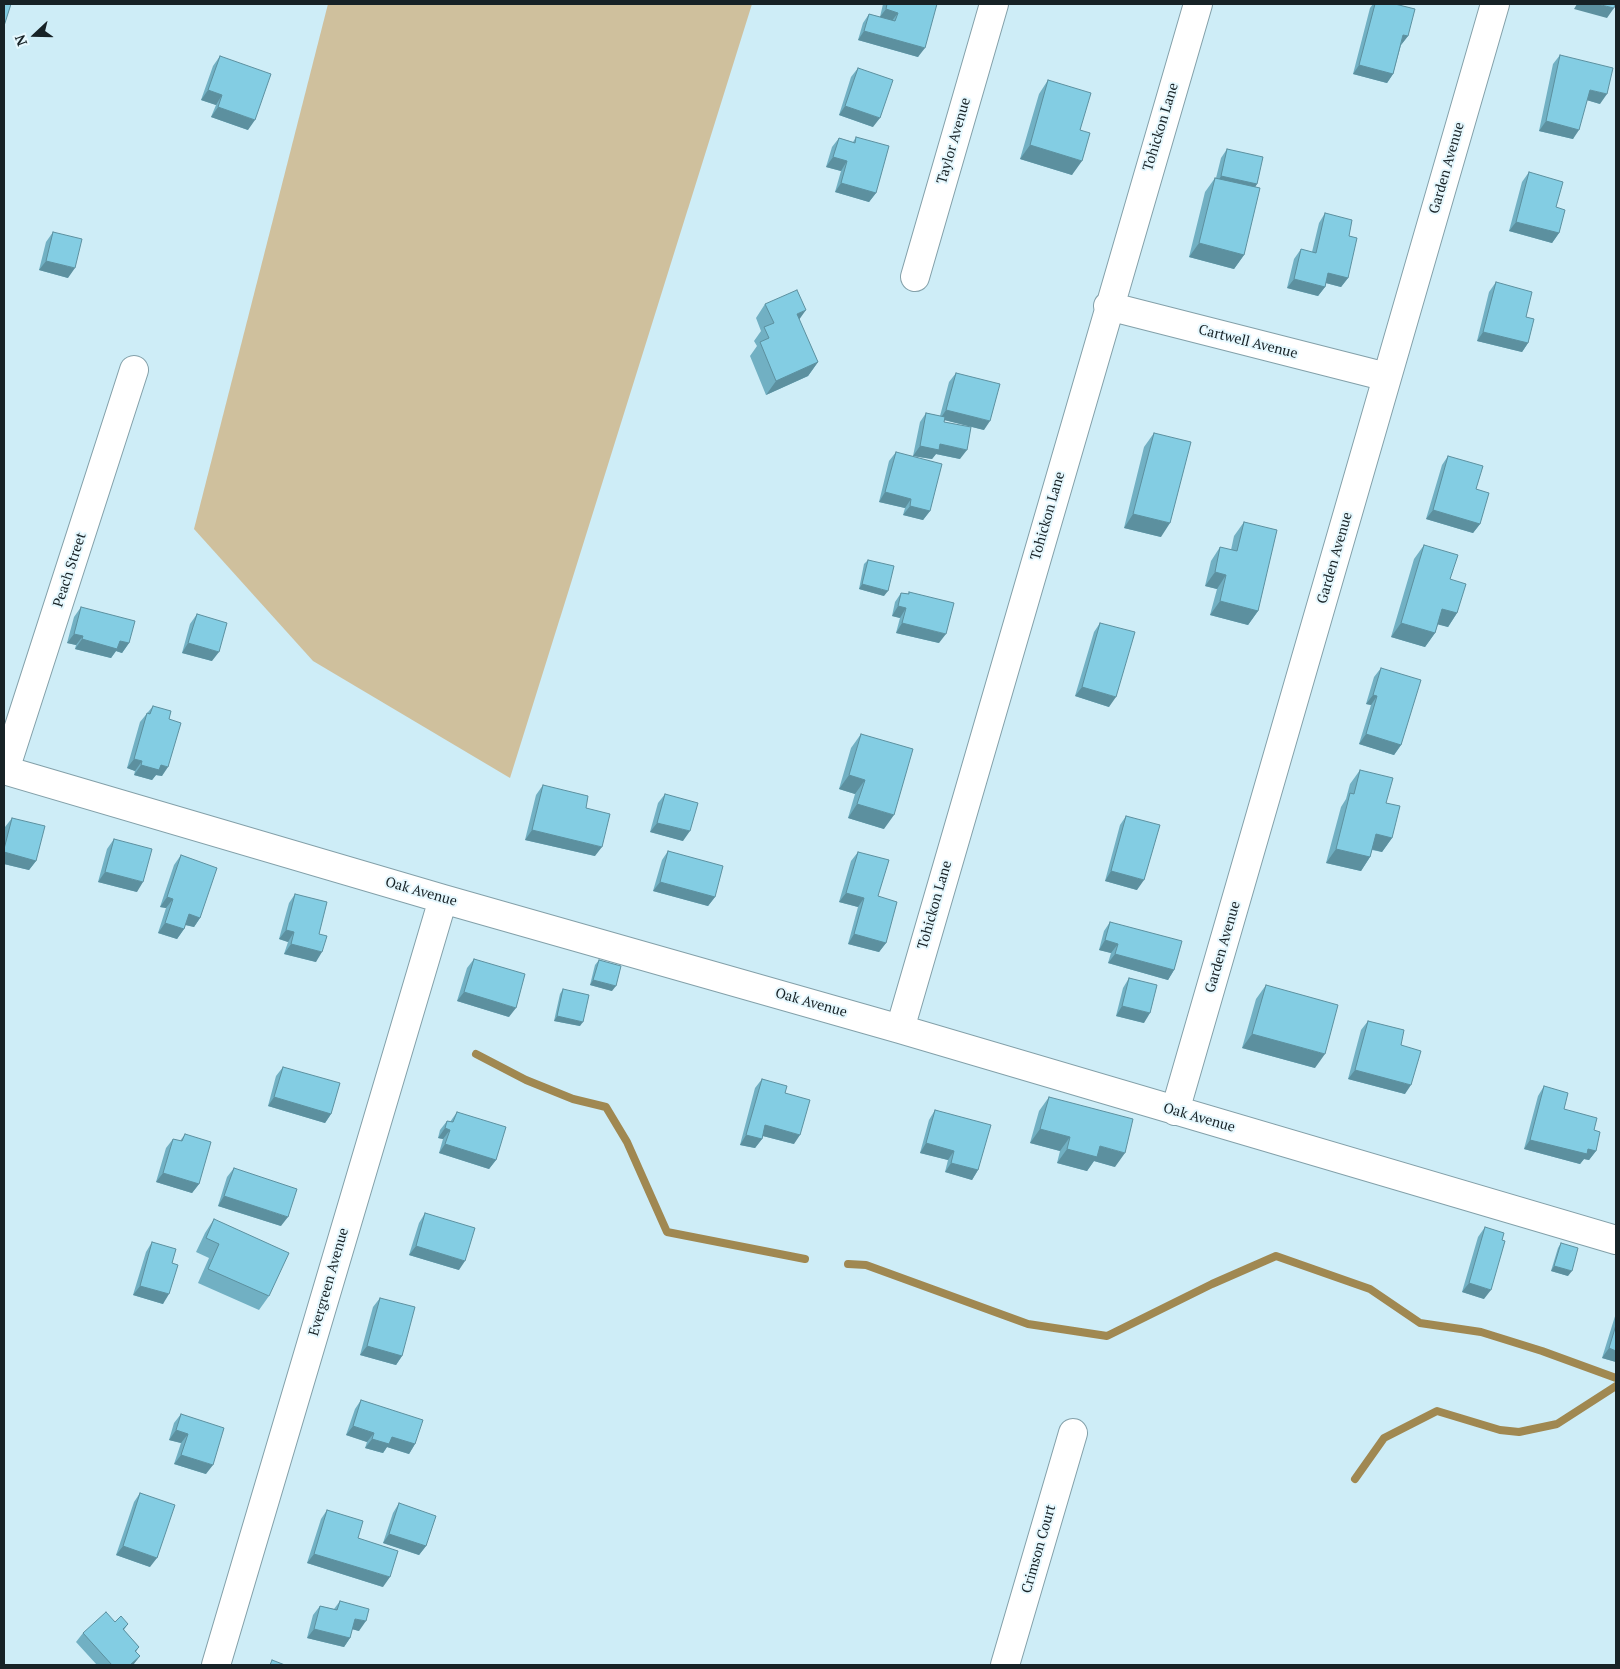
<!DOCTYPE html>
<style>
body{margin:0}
#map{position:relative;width:1620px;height:1669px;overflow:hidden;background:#ceedf7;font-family:"PT Serif",serif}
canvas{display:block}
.frame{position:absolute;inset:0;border:5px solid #172226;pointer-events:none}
.north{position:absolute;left:10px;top:10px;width:50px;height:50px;-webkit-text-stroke:4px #e6f8fe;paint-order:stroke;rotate:249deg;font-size:14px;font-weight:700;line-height:20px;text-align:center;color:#172226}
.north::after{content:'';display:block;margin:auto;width:18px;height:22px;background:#172226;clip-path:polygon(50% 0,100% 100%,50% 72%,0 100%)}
</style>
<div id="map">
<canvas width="1620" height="1669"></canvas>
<div class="frame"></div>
<div class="north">N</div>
</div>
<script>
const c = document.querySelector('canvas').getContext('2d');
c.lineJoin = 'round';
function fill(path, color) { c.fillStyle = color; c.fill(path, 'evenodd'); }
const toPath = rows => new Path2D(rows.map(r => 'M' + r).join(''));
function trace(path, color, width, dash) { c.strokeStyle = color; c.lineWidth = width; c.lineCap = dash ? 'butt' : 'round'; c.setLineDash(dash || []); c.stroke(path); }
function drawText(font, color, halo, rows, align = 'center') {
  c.font = font + ' "PT Serif",serif'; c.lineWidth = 4; c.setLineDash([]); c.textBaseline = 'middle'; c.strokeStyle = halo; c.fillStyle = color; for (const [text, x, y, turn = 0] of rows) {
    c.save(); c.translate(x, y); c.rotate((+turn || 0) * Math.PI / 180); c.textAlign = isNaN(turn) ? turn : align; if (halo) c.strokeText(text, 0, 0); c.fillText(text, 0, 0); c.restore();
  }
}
const green = toPath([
 [328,4,752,4,510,778,313,661,194,529]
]);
const stream = toPath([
 [476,1054,526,1080,573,1099,606,1107,627,1142,667,1232,805,1259],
 [848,1264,866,1265,1028,1324,1107,1336,1212,1284,1276,1256,1370,1289,1420,1323,1481,1332,1542,1351,1616,1378],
 [1355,1479,1384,1438,1437,1411,1500,1430,1519,1432,1557,1424,1616,1386]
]);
const street = toPath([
 [915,277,994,4],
 [1108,306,1387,377],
 [4,770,443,899,900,1029,1616,1240],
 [5,770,134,370],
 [900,1029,1198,4],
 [1175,1111,1495,4],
 [216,1665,443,899],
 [1005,1665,1073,1433]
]);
const wall = toPath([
 [883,4,937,4,918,57,858,40,863,23,869,14,880,17],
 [1373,4,1395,4,1408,36,1401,45,1393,74,1387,83,1353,74,1370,8],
 [1560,55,1600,104,1587,100,1573,139,1539,131,1553,64],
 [220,56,248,130,211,117,216,105,201,100,213,66],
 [858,68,873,127,839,115,851,77],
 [1048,80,1080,130,1072,175,1020,159,1039,94],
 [856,137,876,193,869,202,835,192,841,171,826,167,832,147,839,138,853,142],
 [1227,149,1257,184,1255,187,1244,255,1234,269,1189,257,1205,192,1215,178,1216,178,1221,158],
 [1529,172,1556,207,1559,233,1552,243,1509,231,1522,182],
 [1325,213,1349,236,1348,278,1341,287,1326,283,1325,287,1318,296,1287,288,1294,259,1301,249,1312,252,1319,223],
 [53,232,68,278,39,270,46,242],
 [1496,282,1526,317,1528,343,1522,352,1477,341,1489,292],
 [765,304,799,320,818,362,808,376,766,395,750,356,757,346,754,341,761,331,756,318],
 [956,373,984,430,945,420,944,422,960,459,936,454,932,459,913,456,920,422,926,413,940,416,949,382],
 [1154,433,1161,537,1124,528,1144,447],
 [896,452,930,511,923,520,903,515,905,508,879,502,889,461],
 [1448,456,1476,489,1480,524,1473,533,1426,519,1442,465],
 [1244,522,1258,611,1248,625,1210,615,1217,589,1205,586,1211,561,1220,547,1231,550,1234,536],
 [1424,545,1450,579,1457,613,1448,627,1438,624,1435,633,1425,647,1391,637,1414,559],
 [868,560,884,596,859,589,864,564],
 [909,592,939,643,896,633,900,618,892,616,895,602,901,593,908,594],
 [81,607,129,643,122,653,116,651,111,658,75,649,76,645,67,643,74,617],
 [197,614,212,661,182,653,190,624],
 [1100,623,1109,707,1075,696,1094,632],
 [1381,668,1401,745,1394,755,1359,744,1371,705,1366,704,1374,677],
 [153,706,169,719,162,776,156,775,152,780,134,775,135,771,127,768,140,722],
 [861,734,884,829,848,818,855,794,839,789,851,748],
 [1360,770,1386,803,1392,838,1382,852,1372,850,1370,857,1361,871,1326,863,1341,807,1346,799,1350,784],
 [543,785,586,808,595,856,525,840,536,795],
 [665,794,683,841,650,832,658,803],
 [1126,816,1137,890,1105,881,1120,825],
 [12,818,36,861,29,870,4,864,4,832,5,827],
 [114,839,137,892,98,882,107,849],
 [668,851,715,897,708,906,653,891,662,860],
 [858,852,878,896,886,943,879,952,848,944,858,907,839,902,851,861],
 [181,855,200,918,194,927,185,925,184,929,177,939,158,933,166,908,160,907,174,865],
 [295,894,319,934,316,962,284,954,288,942,279,939,289,903],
 [1110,922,1174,970,1168,980,1108,963,1111,953,1099,950,1104,931],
 [474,959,509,1017,457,1001,467,968],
 [599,960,612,991,590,985,595,965],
 [1129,978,1144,1023,1116,1016,1123,988],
 [1266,985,1315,1068,1242,1048,1256,999],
 [563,989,580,1026,554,1021,560,994],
 [1368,1021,1401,1045,1405,1094,1348,1079,1361,1030],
 [283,1067,331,1114,325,1123,268,1106,276,1076],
 [762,1079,785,1093,794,1144,763,1136,762,1139,755,1148,740,1145,755,1088],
 [1544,1086,1564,1109,1596,1151,1589,1160,1584,1159,1580,1164,1524,1149,1538,1096],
 [1049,1097,1115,1167,1094,1161,1087,1171,1057,1163,1060,1151,1030,1143,1039,1111],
 [935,1110,978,1170,972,1180,945,1172,948,1160,920,1153,929,1120],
 [457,1112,496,1160,489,1169,439,1153,443,1139,438,1138,440,1130,447,1121,450,1122],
 [185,1134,199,1184,192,1193,156,1182,166,1148,173,1139,180,1141],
 [234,1168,281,1226,218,1206,227,1177],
 [425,1213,459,1270,409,1255,419,1223],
 [214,1219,269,1296,259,1310,198,1283,209,1258,196,1252,205,1233],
 [1485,1227,1484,1299,1462,1292,1478,1237],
 [152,1242,172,1263,163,1304,133,1295,146,1252],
 [1561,1243,1568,1276,1551,1271,1558,1248],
 [380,1298,402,1356,396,1365,360,1355,373,1307],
 [1616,1313,1616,1362,1602,1358],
 [361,1400,415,1444,409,1454,387,1447,383,1453,365,1448,367,1442,346,1435,355,1409],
 [181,1414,206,1474,174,1464,181,1443,169,1440,174,1423],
 [140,1493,150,1567,116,1555,134,1502],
 [399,1503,426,1546,419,1555,383,1543,393,1513],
 [327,1510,358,1538,383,1587,307,1563,321,1519],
 [340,1601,359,1631,352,1629,350,1638,344,1647,307,1638,313,1615,320,1606,334,1609],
 [115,1622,128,1624,124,1630,139,1647,136,1652,140,1656,133,1665,97,1665,76,1642,83,1633]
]);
const shadedWall = toPath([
 [1577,4,1597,4,1614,8,1607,18,1574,9],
 [886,9,898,13,891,22,879,18],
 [864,31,925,48,918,57,858,40],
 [1403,35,1408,36,1401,45],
 [1359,65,1393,74,1387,83,1353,74],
 [208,90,222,95,216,105,201,100],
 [1590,90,1607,94,1600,104,1583,99],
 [845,106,880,118,873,127,839,115],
 [218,107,255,120,248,130,211,117],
 [1546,121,1579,130,1573,139,1539,131],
 [1030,145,1082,161,1072,175,1020,159],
 [833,157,847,161,841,171,826,167],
 [1221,176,1257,184,1251,194,1215,186],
 [841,183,876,193,869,202,835,192],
 [1516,222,1559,233,1552,243,1509,231],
 [1199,243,1244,255,1234,269,1189,257],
 [46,261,75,268,68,278,39,270],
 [1328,273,1348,278,1341,287,1322,282],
 [1294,279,1325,287,1318,296,1287,288],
 [806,310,796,324,797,314],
 [1483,332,1528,343,1522,352,1477,341],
 [818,362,808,376,766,395,776,381],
 [946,410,990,421,984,430,940,419],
 [940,444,967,450,960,459,936,454,932,459,913,456,920,446],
 [885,492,911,499,905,508,879,502],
 [910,506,930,511,923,520,903,515],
 [1433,510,1480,524,1473,533,1426,519],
 [1133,514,1170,523,1161,537,1124,528],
 [1215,572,1226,575,1217,589,1205,586],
 [862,584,888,591,884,596,859,589],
 [1220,601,1258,611,1248,625,1210,615],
 [898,606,906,608,900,618,892,616],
 [1442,609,1457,613,1448,627,1432,623],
 [902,623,946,634,939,643,896,633],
 [1401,623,1435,633,1425,647,1391,637],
 [74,634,83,636,76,645,67,643],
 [82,639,120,641,129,643,122,653,116,651,111,658,75,649],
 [188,643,219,652,212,661,182,653],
 [1082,687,1116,697,1109,707,1075,696],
 [1373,695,1377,696,1371,705,1366,704],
 [1366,734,1401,745,1394,755,1359,744],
 [134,759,142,761,135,771,127,768],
 [141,765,161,765,168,767,162,776,156,775,152,780,134,775],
 [849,775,865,780,855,794,839,789],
 [857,804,894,815,884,829,848,818],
 [657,823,690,831,683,841,650,832],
 [532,830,602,847,595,856,525,840],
 [1376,834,1392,838,1382,852,1367,848],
 [1336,849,1370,857,1361,871,1326,863],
 [4,852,36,861,29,870,4,864],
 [1111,871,1144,880,1137,890,1105,881],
 [105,872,143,882,137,892,98,882],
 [660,882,715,897,708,906,653,891],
 [846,893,864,898,858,907,839,902],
 [167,897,173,899,166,908,160,907],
 [189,914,200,918,194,927,182,924],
 [165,923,184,929,177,939,158,933],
 [286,930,294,932,288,942,279,939],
 [854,934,886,943,879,952,848,944],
 [1105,940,1118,944,1111,953,1099,950],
 [291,944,322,952,316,962,284,954],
 [1115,954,1174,970,1168,980,1108,963],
 [593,980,616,986,612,991,590,985],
 [464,992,516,1008,509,1017,457,1001],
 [1122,1006,1150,1013,1144,1023,1116,1016],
 [557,1016,583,1022,580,1026,554,1021],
 [1252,1034,1325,1054,1315,1068,1242,1048],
 [1355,1070,1411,1085,1405,1094,1348,1079],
 [274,1097,331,1114,325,1123,268,1106],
 [765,1125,800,1135,794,1144,759,1135],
 [445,1128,450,1130,443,1139,438,1138],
 [1040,1129,1070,1137,1060,1151,1030,1143],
 [746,1135,762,1139,755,1148,740,1145],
 [1530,1140,1588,1149,1596,1151,1589,1160,1584,1159,1580,1164,1524,1149],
 [926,1143,954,1151,948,1160,920,1153],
 [445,1144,496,1160,489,1169,439,1153],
 [1100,1146,1125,1153,1115,1167,1094,1161,1087,1171,1057,1163,1067,1149],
 [951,1163,978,1170,972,1180,945,1172],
 [163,1173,199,1184,192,1193,156,1182],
 [224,1196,288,1217,281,1226,218,1206],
 [416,1246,465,1261,459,1270,409,1255],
 [1554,1266,1572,1271,1568,1276,1551,1271],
 [1469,1283,1491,1290,1484,1299,1462,1292],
 [140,1286,169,1294,163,1304,133,1295],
 [367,1346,402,1356,396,1365,360,1355],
 [1609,1348,1616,1351,1616,1362,1602,1358],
 [353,1426,374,1433,367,1442,346,1435],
 [176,1430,188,1434,181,1443,169,1440],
 [392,1437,415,1444,409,1454,387,1447,383,1453,365,1448,372,1439],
 [181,1455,213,1465,206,1474,174,1464],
 [389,1534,426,1546,419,1555,383,1543],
 [123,1546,157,1558,150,1567,116,1555],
 [314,1554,390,1577,383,1587,307,1563],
 [355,1619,366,1621,359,1631,348,1628],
 [314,1629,350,1638,344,1647,307,1638],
 [140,1656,133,1665,130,1665]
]);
const building = toPath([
 [4,4,11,4,4,26,4,4],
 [887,4,937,4,925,48,864,31,869,14,895,21,898,13,886,9,887,4],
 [1375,4,1395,4,1415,9,1408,36,1403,35,1393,74,1359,65,1375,4],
 [1597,4,1615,4,1614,8,1597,4],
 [1560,55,1613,68,1607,94,1590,90,1579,130,1546,121,1560,55],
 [220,56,271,74,255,120,218,107,222,95,208,90,220,56],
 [858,68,893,80,880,118,845,106,858,68],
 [1048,80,1091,93,1080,130,1090,133,1082,161,1030,145,1048,80],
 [856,137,889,146,876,193,841,183,847,161,833,157,839,138,855,143,856,137],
 [1227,149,1263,157,1257,184,1221,176,1227,149],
 [1529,172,1563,182,1556,207,1565,210,1559,233,1516,222,1529,172],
 [1215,178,1260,188,1244,255,1199,243,1215,178],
 [1325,213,1352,220,1349,236,1357,238,1348,278,1328,273,1325,287,1294,279,1301,249,1316,253,1325,213],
 [53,232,82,239,75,268,46,261,53,232],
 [1496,282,1532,292,1526,317,1534,319,1528,343,1483,332,1496,282],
 [797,290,806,310,797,314,818,362,776,381,760,342,769,338,764,327,774,323,765,304,797,290],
 [956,373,1000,384,990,421,946,410,956,373],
 [926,413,945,417,944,422,971,427,967,450,940,444,939,450,920,446,926,413],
 [1154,433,1191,442,1170,523,1133,514,1154,433],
 [896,452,942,464,930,511,910,506,911,499,885,492,896,452],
 [1448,456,1483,466,1476,489,1489,493,1480,524,1433,510,1448,456],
 [1244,522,1277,530,1258,611,1220,601,1226,575,1215,572,1220,547,1237,551,1244,522],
 [1424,545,1458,555,1450,579,1466,584,1457,613,1442,609,1435,633,1401,623,1424,545],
 [868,560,894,566,888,591,862,584,868,560],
 [909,592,954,603,946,634,902,623,906,608,898,606,901,593,909,594,909,592],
 [81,607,135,621,129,643,120,641,117,649,82,639,83,636,74,634,81,607],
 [197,614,227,623,219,652,188,643,197,614],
 [1100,623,1135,632,1116,697,1082,687,1100,623],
 [1381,668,1421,680,1401,745,1366,734,1377,696,1373,695,1381,668],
 [153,706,171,711,169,719,181,723,168,767,161,765,159,770,141,765,142,761,134,759,147,713,150,714,153,706],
 [861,734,913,749,894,815,857,804,865,780,849,775,861,734],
 [1360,770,1393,778,1386,803,1400,806,1392,838,1376,834,1370,857,1336,849,1350,793,1354,794,1360,770],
 [543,785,588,796,586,808,610,814,602,847,532,830,543,785],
 [665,794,698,803,690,831,657,823,665,794],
 [1126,816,1160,825,1144,880,1111,871,1126,816],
 [12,818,45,826,36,861,4,852,4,849,12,818],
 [114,839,152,849,143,882,105,872,114,839],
 [668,851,723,866,715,897,660,882,668,851],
 [858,852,889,860,878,896,897,902,886,943,854,934,864,898,846,893,858,852],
 [181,855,217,868,200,918,189,914,184,929,165,923,173,899,167,897,181,855],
 [295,894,327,902,319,934,327,936,322,952,291,944,294,932,286,930,295,894],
 [1110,922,1182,941,1174,970,1115,954,1118,944,1105,940,1110,922],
 [474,959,525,974,516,1008,464,992,474,959],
 [599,960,621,966,616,986,593,980,599,960],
 [1129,978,1157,985,1150,1013,1122,1006,1129,978],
 [1266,985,1338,1005,1325,1054,1252,1034,1266,985],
 [563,989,589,995,583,1022,557,1016,563,989],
 [1368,1021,1404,1030,1401,1045,1421,1051,1411,1085,1355,1070,1368,1021],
 [283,1067,340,1083,331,1114,274,1097,283,1067],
 [762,1079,787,1086,785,1093,810,1100,800,1135,765,1125,762,1139,746,1135,762,1079],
 [1544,1086,1568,1093,1564,1109,1597,1118,1594,1130,1600,1132,1596,1151,1588,1149,1587,1154,1530,1140,1544,1086],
 [1049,1097,1133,1119,1125,1153,1100,1146,1097,1157,1067,1149,1070,1137,1040,1129,1049,1097],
 [935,1110,991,1125,978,1170,951,1163,954,1151,926,1143,935,1110],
 [457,1112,506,1127,496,1160,445,1144,450,1130,445,1128,447,1121,453,1122,457,1112],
 [185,1134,211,1142,199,1184,163,1173,173,1139,182,1141,185,1134],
 [234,1168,297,1189,288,1217,224,1196,234,1168],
 [425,1213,475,1228,465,1261,416,1246,425,1213],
 [214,1219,289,1253,269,1296,208,1269,219,1244,206,1238,214,1219],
 [1485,1227,1504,1233,1502,1240,1505,1241,1491,1290,1469,1283,1485,1227],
 [152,1242,176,1249,172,1263,178,1265,169,1294,140,1286,152,1242],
 [1561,1243,1578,1248,1572,1271,1554,1266,1561,1243],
 [380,1298,415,1307,402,1356,367,1346,380,1298],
 [1616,1325,1616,1351,1609,1348,1616,1325],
 [361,1400,423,1420,415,1444,392,1437,389,1444,372,1439,374,1433,353,1426,361,1400],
 [181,1414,224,1428,213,1465,181,1455,188,1434,176,1430,181,1414],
 [140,1493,175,1505,157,1558,123,1546,140,1493],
 [399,1503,436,1516,426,1546,389,1534,399,1503],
 [327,1510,363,1521,358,1538,398,1551,390,1577,314,1554,327,1510],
 [340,1601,369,1609,366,1621,355,1619,350,1638,314,1629,320,1606,337,1610,340,1601],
 [106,1612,115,1622,121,1616,128,1624,123,1629,139,1647,135,1651,140,1656,130,1665,112,1665,83,1633,106,1612],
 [272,1660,285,1665,270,1665,272,1660]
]);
const streetNames = [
 ["Tohickon Lane",1161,127,-73],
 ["Taylor Avenue",954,141,-74],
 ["Garden Avenue",1447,168,-74],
 ["Cartwell Avenue",1248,342,14],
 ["Tohickon Lane",1048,516,-74],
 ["Garden Avenue",1335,558,-74],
 ["Peach Street",70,570,-72],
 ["Oak Avenue",421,892,16],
 ["Tohickon Lane",935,905,-74],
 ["Garden Avenue",1223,947,-74],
 ["Oak Avenue",811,1003,16],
 ["Oak Avenue",1199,1118,16],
 ["Evergreen Avenue",329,1282,-74],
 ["Crimson Court",1039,1549,-74]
];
fill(green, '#cfc09d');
trace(stream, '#a08851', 8);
trace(street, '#83a0a9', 30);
trace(street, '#fff', 28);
fill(wall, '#71b0c3');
fill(shadedWall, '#5c909f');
fill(building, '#83cde3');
trace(building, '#5c909f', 1);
drawText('14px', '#172226', '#e6f8fe', streetNames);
</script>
